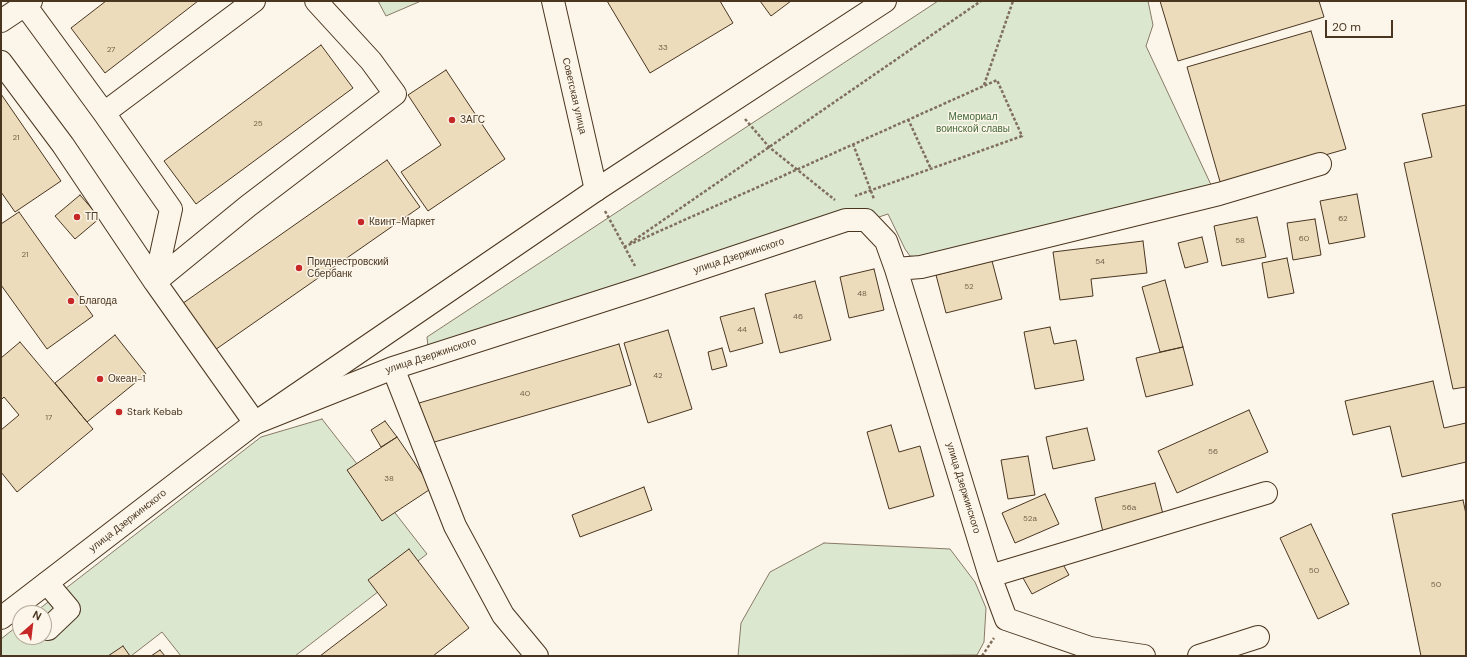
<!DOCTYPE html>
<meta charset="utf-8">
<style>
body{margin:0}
#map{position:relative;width:1467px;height:657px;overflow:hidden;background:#fbf6e9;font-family:"DM Sans",sans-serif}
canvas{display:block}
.frame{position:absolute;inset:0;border:2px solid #4a3520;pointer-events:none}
.north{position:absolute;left:12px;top:605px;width:40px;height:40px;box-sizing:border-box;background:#fbf6e9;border:1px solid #b4a999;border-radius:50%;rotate:28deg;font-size:11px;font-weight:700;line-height:16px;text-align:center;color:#4a3520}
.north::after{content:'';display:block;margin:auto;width:14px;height:18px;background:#c62828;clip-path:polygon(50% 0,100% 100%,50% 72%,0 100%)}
.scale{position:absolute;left:1325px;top:20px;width:68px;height:18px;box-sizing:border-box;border:2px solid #4a3520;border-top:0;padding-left:5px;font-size:12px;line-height:14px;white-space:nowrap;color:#4a3520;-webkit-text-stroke:3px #fbf6e9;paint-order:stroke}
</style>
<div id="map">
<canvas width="1467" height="657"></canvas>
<div class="frame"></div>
<div class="north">N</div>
<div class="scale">20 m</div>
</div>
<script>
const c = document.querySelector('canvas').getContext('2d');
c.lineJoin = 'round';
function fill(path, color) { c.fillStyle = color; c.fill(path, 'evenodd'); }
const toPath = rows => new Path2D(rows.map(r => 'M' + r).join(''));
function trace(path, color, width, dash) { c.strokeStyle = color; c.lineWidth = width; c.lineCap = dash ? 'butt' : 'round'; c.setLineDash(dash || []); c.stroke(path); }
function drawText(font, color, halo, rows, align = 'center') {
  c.font = font + ' "DM Sans",sans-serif'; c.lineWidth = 3; c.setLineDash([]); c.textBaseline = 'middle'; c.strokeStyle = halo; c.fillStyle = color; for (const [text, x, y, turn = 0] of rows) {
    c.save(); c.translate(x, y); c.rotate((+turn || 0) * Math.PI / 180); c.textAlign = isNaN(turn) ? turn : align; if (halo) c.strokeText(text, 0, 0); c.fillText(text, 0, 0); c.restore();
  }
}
const green = toPath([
 [378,1,421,1,386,16,378,1],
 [938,1,1148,1,1153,25,1146,46,1213,189,924,258,910,256,905,249,888,214,504,341,429,356,427,337,938,1],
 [322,419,427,554,295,656,181,656,162,632,131,656,1,656,1,639,20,624,20,637,44,637,44,613,34,613,261,437,322,419],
 [824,543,950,549,975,582,986,608,984,642,977,655,738,656,741,623,770,572,824,543]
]);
const building = toPath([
 [106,1,198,1,105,73,71,28,106,1],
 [607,1,720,1,733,23,650,73,607,1],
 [760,1,791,1,771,16,760,1],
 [1160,1,1319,1,1324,17,1178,61,1160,1],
 [1311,31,1346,149,1221,185,1187,67,1311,31],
 [321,45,353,88,196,204,164,161,321,45],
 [446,70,505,159,428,211,401,172,441,145,408,95,446,70],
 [1,94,61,181,15,212,1,192,1,94],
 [1466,105,1466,387,1453,389,1404,163,1432,157,1422,114,1466,105],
 [387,160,420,207,212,352,179,306,387,160],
 [1357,194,1365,237,1329,244,1320,201,1357,194],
 [80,195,100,218,75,239,55,216,80,195],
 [19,212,93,316,47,349,1,285,1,224,19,212],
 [1257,217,1266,257,1222,266,1214,226,1257,217],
 [1315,219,1321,255,1293,260,1287,223,1315,219],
 [1202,237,1208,262,1185,268,1178,243,1202,237],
 [1143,241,1147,273,1091,279,1093,296,1060,300,1053,252,1143,241],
 [1287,258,1294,293,1268,298,1262,263,1287,258],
 [992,261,1002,299,946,313,936,275,992,261],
 [874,269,884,310,849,318,840,277,874,269],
 [1165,280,1183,347,1160,352,1142,287,1165,280],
 [815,281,831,340,780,353,765,294,815,281],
 [754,308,763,343,730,352,720,317,754,308],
 [1050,327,1054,344,1076,340,1084,380,1035,389,1024,332,1050,327],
 [668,330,692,409,648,423,624,343,668,330],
 [115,335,146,374,87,422,55,383,115,335],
 [20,342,93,429,17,492,1,472,1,430,19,415,4,397,1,400,1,358,20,342],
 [619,344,631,385,431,443,419,403,619,344],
 [1183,347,1193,385,1146,397,1136,358,1183,347],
 [722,348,727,366,712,370,708,352,722,348],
 [1433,381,1444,428,1466,423,1466,462,1402,477,1390,426,1353,435,1345,401,1433,381],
 [1249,410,1268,452,1177,493,1158,451,1249,410],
 [385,421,397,437,381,447,371,430,385,421],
 [891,425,899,452,920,446,934,496,889,509,867,432,891,425],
 [1087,428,1095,460,1053,469,1046,437,1087,428],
 [397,437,432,488,382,521,347,470,397,437],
 [1028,456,1035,495,1008,499,1001,460,1028,456],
 [1155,483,1164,518,1103,532,1095,498,1155,483],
 [644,487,652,510,580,537,572,515,644,487],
 [1045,494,1059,524,1015,543,1002,513,1045,494],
 [1463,500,1466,514,1466,656,1421,656,1392,514,1463,500],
 [1311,524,1349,604,1318,619,1280,538,1311,524],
 [409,549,469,628,433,656,320,656,387,605,368,580,409,549],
 [1060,559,1069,575,1032,594,1023,578,1060,559],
 [123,646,130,656,108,656,123,646],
 [160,650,165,656,151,656,160,650]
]);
const path = toPath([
 [984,85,1013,1],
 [745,119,769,147,835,200],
 [908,119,931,169],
 [853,144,874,199],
 [605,211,635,266],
 [630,243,981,1],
 [624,247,997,80,1022,136,855,196],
 [982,656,994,638]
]);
const minor = toPath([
 [553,1,596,190],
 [25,5,104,113,171,209,155,282],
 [1,21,31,1],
 [1,62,63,145,155,282,255,423,393,368,642,288,846,220,866,220,886,241,896,269,990,576,1006,619,1090,648,1144,656],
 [104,113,254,1],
 [896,269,921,267,1219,194,1320,164],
 [155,282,248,206,395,94,371,61,316,1],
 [393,368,455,526,503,615,537,656],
 [990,576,1266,493],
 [47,583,69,609,48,629],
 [1199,656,1258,637]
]);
const highway = toPath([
 [1,618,255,423,596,190,885,1]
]);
const markers = [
 [452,120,4,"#c62828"],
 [77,217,4,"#c62828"],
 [361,222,4,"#c62828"],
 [299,268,4,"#c62828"],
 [71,301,4,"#c62828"],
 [100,379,4,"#c62828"],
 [119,412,4,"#c62828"]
];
const numberNames = [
 ["33",663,48],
 ["27",111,50],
 ["25",258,124],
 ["21",16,138],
 ["62",1343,219],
 ["60",1304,239],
 ["58",1240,241],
 ["21",25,255],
 ["54",1100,262],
 ["52",969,287],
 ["48",862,294],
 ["46",798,317],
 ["44",742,330],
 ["42",658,376],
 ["40",525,394],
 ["17",49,418],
 ["56",1213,452],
 ["38",389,479],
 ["56а",1129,508],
 ["52а",1030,519],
 ["50",1314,571],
 ["50",1436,585]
];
const streetNames = [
 ["Советская улица",574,96,77],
 ["улица Дзержинского",739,256,-18],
 ["улица Дзержинского",431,356,-18],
 ["улица Дзержинского",963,488,73],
 ["улица Дзержинского",128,521,-38]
];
const parkNames = [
 ["Мемориал",973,117],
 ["воинской славы",973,129]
];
const poiNames = [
 ["ЗАГС",460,120],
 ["ТП",85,217],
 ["Квинт-Маркет",369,222],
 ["Приднестровский",307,262],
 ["Сбербанк",307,274],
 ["Благода",79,301],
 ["Океан-1",108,379],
 ["Stark Kebab",127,412]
];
fill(green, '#dce7d0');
trace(green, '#887966', 1);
fill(building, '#ecdcbc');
trace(building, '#4a3520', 1);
trace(minor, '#4a3520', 24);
trace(highway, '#4a3520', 24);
trace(path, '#7f6f5c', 2.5, [3, 2]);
trace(minor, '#fbf6e9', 22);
trace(highway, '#fbf6e9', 22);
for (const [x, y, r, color] of markers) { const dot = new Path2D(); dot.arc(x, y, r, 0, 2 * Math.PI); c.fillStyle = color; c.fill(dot); trace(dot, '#fbf6e9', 1.5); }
drawText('8px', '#725f47', null, numberNames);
drawText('10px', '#4a3520', '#fbf6e9', streetNames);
drawText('10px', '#436837', '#fbf6e9', parkNames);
drawText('10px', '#4a3520', '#fbf6e9', poiNames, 'left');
</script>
